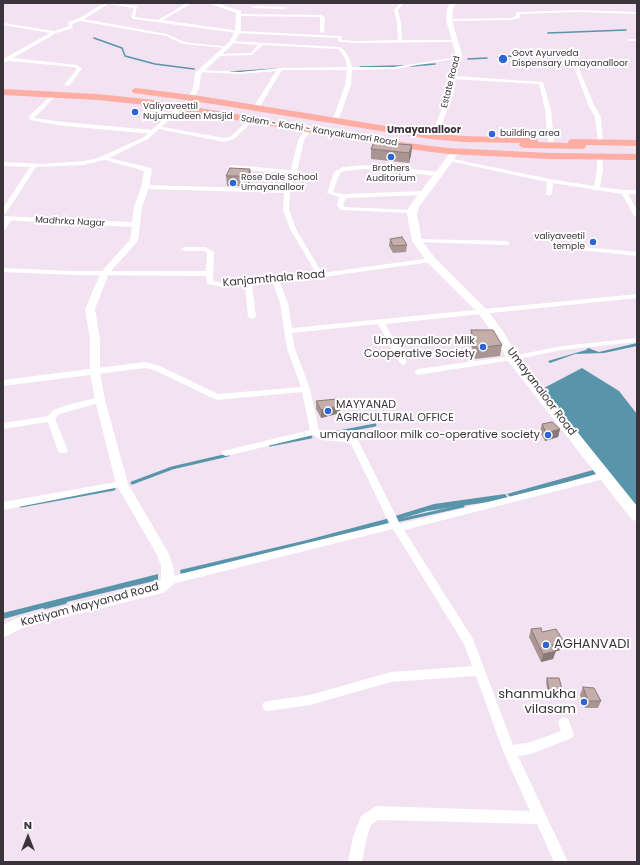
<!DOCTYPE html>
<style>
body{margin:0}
#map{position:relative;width:640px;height:865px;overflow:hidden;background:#f2e2f2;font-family:Poppins,sans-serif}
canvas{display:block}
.frame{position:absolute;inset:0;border:4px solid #3a343a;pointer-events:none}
.north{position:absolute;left:8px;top:817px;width:40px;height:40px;-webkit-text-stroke:3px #fff;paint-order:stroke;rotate:0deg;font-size:11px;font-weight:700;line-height:16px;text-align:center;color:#3a343a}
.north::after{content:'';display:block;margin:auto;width:14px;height:18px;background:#3a343a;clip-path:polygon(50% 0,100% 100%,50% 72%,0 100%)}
</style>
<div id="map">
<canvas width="640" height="865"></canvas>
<div class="frame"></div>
<div class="north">N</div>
</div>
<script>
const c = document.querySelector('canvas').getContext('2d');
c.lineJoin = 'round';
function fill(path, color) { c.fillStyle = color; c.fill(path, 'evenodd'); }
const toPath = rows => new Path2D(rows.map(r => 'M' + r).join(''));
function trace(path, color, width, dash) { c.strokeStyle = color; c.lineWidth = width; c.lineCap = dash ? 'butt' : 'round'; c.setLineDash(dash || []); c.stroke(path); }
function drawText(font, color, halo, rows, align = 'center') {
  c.font = font + ' Poppins,sans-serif'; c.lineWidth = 4; c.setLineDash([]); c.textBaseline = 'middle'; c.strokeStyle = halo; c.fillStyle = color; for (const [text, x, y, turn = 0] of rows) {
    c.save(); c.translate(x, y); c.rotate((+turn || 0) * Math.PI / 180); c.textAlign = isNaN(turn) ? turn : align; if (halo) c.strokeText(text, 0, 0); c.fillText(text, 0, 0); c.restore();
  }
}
const water = toPath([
 [637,343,637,346,604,353,575,354,550,363,548,361,586,350,588,348,599,352],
 [582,368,619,391,637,414,637,505,635,505,542,389],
 [593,470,596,474,511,498,507,494],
 [505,494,509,499,427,511,396,520,395,516,434,504],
 [390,518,391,523,181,576,180,570,307,540],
 [158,574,158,580,54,605,3,619,3,613]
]);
const streamFar2 = toPath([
 [548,33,626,30],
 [94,38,122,48,125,56,155,64,194,69],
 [498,57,528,55],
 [468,59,487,58],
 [411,66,435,64],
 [360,67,403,66],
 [231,72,277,69]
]);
const streamFar1 = toPath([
 [328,434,375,425],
 [270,445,311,437],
 [132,483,172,468,228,455],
 [21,506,114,489],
 [396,521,463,506]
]);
const stream = toPath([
 [45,607,65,602]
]);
const minor = toPath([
 [104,3,117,3,137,6,135,17,158,20,187,3,192,3,163,20,240,31,340,36,342,37,342,40,358,41,398,40,397,23,394,10,400,3,404,3,398,10,401,23,402,40,456,40,458,41,456,42,358,43,341,42,338,41,338,38,237,33,134,19,131,17,134,8,108,4,84,19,167,34,184,42,228,47,226,48,183,44,166,36,80,21,72,24,73,28,56,33,13,58,77,65,82,69,69,86,64,85,77,69,74,67,9,61,3,63,3,60,5,58,50,33,3,25,3,23,54,31,69,26,68,22,78,19,104,3],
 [253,6,284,7,286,8,284,9,252,8,253,6],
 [578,10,637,12,637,14,578,12,520,14,520,18,511,20,449,21,447,20,449,19,511,18,516,16,515,13,519,12,578,10],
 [239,14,322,15,325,18,324,32,322,33,320,32,320,17,237,16,239,14],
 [628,39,637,39,637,41,628,41,628,39],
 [230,41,339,47,344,50,349,58,352,67,394,67,457,57,459,58,394,69,352,70,351,85,338,121,335,123,332,121,345,85,347,70,282,70,259,108,256,110,253,108,276,71,240,74,200,72,198,71,200,70,240,72,280,68,347,67,345,58,340,51,338,49,263,45,252,55,217,56,217,54,219,54,251,53,258,45,232,43,230,41],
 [569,54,573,55,595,107,601,117,603,143,598,142,595,117,589,107,569,54],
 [454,76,543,82,551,110,554,141,551,143,548,141,545,110,539,84,452,79,452,77,454,76],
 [55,92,57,93,57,95,34,118,64,122,153,130,156,132,153,134,64,126,30,120,29,116,55,92],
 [251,118,253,119,253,121,234,139,224,142,154,128,157,126,224,138,230,137,251,118],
 [307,128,312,129,304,140,297,172,290,191,289,210,296,229,322,273,431,258,435,260,431,262,280,283,288,303,292,328,637,294,637,298,385,324,407,362,403,365,399,362,378,324,292,333,295,349,310,389,319,431,323,434,346,436,358,440,400,524,604,473,607,474,609,476,607,478,604,479,404,530,473,639,513,745,531,742,561,731,558,723,560,719,564,717,568,719,574,734,572,738,531,754,518,756,568,862,554,862,537,824,378,820,371,825,367,837,362,862,348,862,353,837,361,816,376,806,530,811,503,751,476,676,391,682,310,705,268,711,264,710,262,706,264,702,268,701,310,695,391,672,472,666,464,644,393,529,168,585,164,584,163,581,164,578,168,577,389,523,351,444,345,442,321,440,313,435,226,456,223,455,221,453,223,451,310,430,302,392,217,400,154,370,145,368,3,386,3,380,145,362,160,366,218,394,301,387,287,349,280,303,273,283,252,285,256,317,252,319,248,317,245,286,223,287,207,284,206,276,73,275,3,272,3,268,73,271,206,271,207,253,204,251,184,251,181,249,184,247,205,247,214,252,213,281,223,283,276,279,316,273,290,229,283,210,284,193,145,189,142,187,145,185,285,189,290,173,231,169,228,167,231,165,291,170,298,140,307,128],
 [597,155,602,156,603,169,600,187,624,190,637,190,637,194,628,194,637,210,637,218,634,216,622,194,553,183,552,194,549,196,546,194,547,182,445,160,448,158,550,179,594,186,597,169,597,155],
 [102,157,105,159,104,160,84,165,36,167,6,213,3,215,3,208,30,167,3,166,3,162,42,164,84,161,102,157],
 [365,165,396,167,439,172,442,174,439,176,365,169,344,171,340,173,333,192,343,194,424,191,427,193,424,195,346,198,343,205,344,207,414,210,415,211,412,213,340,210,337,205,339,197,327,193,334,172,343,167,365,165],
 [9,217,12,219,5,230,3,231,3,223,7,218,9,217],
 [417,239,507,241,510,243,507,245,415,242,415,240,417,239],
 [572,246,637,252,637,256,570,249,570,247,572,246],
 [637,338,637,342,562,350,512,360,418,375,414,372,418,369,512,356,562,346,637,338],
 [100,397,104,400,103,402,59,414,55,419,68,451,66,453,60,453,58,451,48,422,3,429,3,423,48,416,53,410,67,405,100,397],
 [122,481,125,482,127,484,125,486,3,510,3,502,122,481]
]);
const tertiary = toPath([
 [208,3,216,3,241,11,241,31,234,43,201,74,199,89,192,99,190,100,187,98,193,89,195,73,230,41,235,31,236,13,208,3],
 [450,3,456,3,453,9,452,20,462,55,460,58,453,96,437,136,434,138,431,136,447,96,454,58,456,55,446,20,447,9,450,3],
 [177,107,182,108,148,139,109,158,151,168,152,170,149,187,142,207,138,241,109,273,95,309,100,339,100,373,105,400,128,484,168,552,173,565,175,581,173,585,163,593,158,594,22,628,3,638,3,625,14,619,154,585,161,579,161,565,156,553,116,484,95,400,90,373,90,339,85,309,101,272,130,240,132,227,3,220,3,216,132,222,134,207,141,187,144,171,98,158,144,137,177,107]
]);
const secondary = toPath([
 [456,148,460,151,419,207,417,214,422,241,435,258,487,310,505,334,517,357,637,506,637,521,632,520,508,361,493,334,479,314,427,262,412,241,407,214,409,207,453,149,456,148]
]);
const trunk = toPath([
 [136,88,200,96,430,133,463,136,534,138,537,139,538,142,568,143,569,140,572,139,637,140,637,146,586,145,585,148,582,149,524,148,521,147,519,145,520,143,463,142,430,139,200,102,133,93,132,91,133,89,136,88],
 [3,89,97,94,146,99,408,143,448,148,549,153,637,154,637,160,549,159,448,154,408,149,146,105,97,100,3,95,3,89]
]);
const wall = toPath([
 [412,145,411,155,409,163,371,159,371,149],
 [250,169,251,179,248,186,227,186,226,176],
 [390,239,407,245,406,252,393,253,389,246],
 [471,330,502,345,500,356,475,359,470,341],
 [316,401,340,413,321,418,316,409],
 [542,424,560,429,558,437,545,441,540,432],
 [531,629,542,632,561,650,555,651,553,659,541,662,529,637],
 [547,678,562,689,560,693,548,694,546,682],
 [583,687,601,701,598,708,585,708,580,695]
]);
const shadedWall = toPath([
 [412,145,411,155,409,163,409,153],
 [250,169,251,179,248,186,248,176],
 [340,406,340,413,321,418,321,410],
 [560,429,558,437,545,441,546,433],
 [564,642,561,650,550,653,552,645],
 [556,651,553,659,541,662,543,654]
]);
const building = toPath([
 [374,142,412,145,409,153,371,149,374,142],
 [230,168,250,169,248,176,226,176,230,168],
 [402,237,407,245,393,246,390,239,402,237],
 [471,330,493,330,502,345,476,348,471,330],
 [337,399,340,406,321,410,316,401,337,399],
 [552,422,560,429,546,433,542,424,552,422],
 [541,628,542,632,556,629,564,642,552,645,556,651,543,654,531,629,541,628],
 [547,678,559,678,562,689,549,690,547,678],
 [583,687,594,688,601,701,588,701,583,687]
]);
const markers = [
 [503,59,5,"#2d65d3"],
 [135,112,4,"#2d65d3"],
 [492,134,4,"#2d65d3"],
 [391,157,4,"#2d65d3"],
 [233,183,4,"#2d65d3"],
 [593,242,4,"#2d65d3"],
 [483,347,4,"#2d65d3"],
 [328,411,4,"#2d65d3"],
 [548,435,4,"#2d65d3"],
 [546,645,4,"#2d65d3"],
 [584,702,4,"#2d65d3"]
];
const farPoinames = [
 ["Govt Ayurveda",512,54],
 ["Dispensary Umayanalloor",512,64],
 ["Valiyaveettil",143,107],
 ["Nujumudeen Masjid",143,117],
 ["building area",500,134],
 ["Brothers",391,169,"center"],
 ["Auditorium",391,179,"center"],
 ["Rose Dale School",241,178],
 ["Umayanalloor",241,188],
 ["valiyaveetil",585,237,"right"],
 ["temple",585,247,"right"]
];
const farStreetnames = [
 ["Estate Road",451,82,-76],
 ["Salem - Kochi - Kanyakumari Road",319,131,9],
 ["Madhrka Nagar",70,222,3]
];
const farNeighbourhoodnames = [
 ["Umayanalloor",424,130]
];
const streetNames = [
 ["Kanjamthala Road",274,279,-5],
 ["Umayanaloor Road",541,392,53],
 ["Kottiyam Mayyanad Road",90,605,-15]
];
const poiNames = [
 ["Umayanalloor Milk",475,341],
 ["Cooperative Society",475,354],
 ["MAYYANAD",336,405,"left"],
 ["AGRICULTURAL OFFICE",336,418,"left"],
 ["umayanalloor milk co-operative society",540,435]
];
const nearPoinames = [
 ["AGHANVADI",554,645],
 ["shanmukha",576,695,"right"],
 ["vilasam",576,710,"right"]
];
fill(water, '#5895aa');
trace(streamFar2, '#5895aa', 1.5);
trace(streamFar1, '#5895aa', 3);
trace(stream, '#5895aa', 4);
fill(minor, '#fff');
fill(tertiary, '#fff');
fill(secondary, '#fff');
fill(trunk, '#feaea3');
fill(wall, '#a99692');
fill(shadedWall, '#8a7a77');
fill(building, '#c5aeaa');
trace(building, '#8a7a77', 1);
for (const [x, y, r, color] of markers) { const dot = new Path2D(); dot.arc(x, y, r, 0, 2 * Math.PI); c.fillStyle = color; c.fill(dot); trace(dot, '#fff', 1.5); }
drawText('9px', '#3a343a', '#fff', farPoinames, 'left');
drawText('9px', '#3a343a', '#fff', farStreetnames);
drawText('bold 10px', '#3a343a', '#fff', farNeighbourhoodnames);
drawText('11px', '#3a343a', '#fff', streetNames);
drawText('11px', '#3a343a', '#fff', poiNames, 'right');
drawText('13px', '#3a343a', '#fff', nearPoinames, 'left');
</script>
